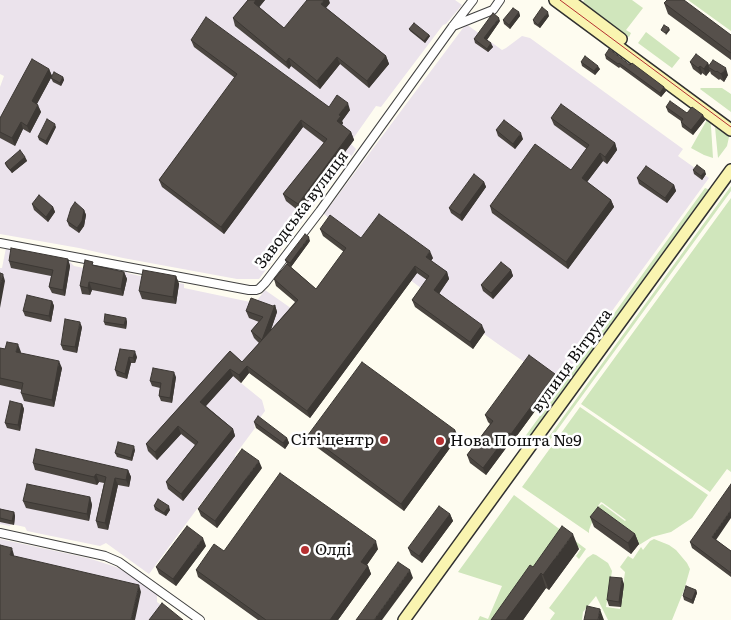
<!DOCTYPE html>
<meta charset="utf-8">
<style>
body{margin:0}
canvas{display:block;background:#fefcf0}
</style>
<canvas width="731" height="620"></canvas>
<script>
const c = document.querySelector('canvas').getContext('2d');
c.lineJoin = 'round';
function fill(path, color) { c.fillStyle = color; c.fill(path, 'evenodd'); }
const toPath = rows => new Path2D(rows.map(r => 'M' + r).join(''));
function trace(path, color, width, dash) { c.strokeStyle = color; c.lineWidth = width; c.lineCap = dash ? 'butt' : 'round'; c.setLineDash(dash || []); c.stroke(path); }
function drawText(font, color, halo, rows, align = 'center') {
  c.font = font + ' Literata,serif'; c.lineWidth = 5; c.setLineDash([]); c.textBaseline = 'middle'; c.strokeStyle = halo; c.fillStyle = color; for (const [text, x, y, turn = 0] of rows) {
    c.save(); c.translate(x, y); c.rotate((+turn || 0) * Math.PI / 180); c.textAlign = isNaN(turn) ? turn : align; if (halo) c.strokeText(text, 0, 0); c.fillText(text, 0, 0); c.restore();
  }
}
const industrial = toPath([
 [0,0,455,0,462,5,446,24,443,25,381,107,376,106,350,143,356,149,353,154,259,279,237,279,123,258,79,248,0,234,0,87,4,76,0,74],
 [466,24,502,50,506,48,522,36,530,38,683,149,678,156,709,178,558,385,498,344,445,306,338,226,324,214],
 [6,248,65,260,70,262,74,266,84,268,90,266,101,267,127,272,127,273,140,276,184,284,184,288,255,303,265,290,295,311,236,379,262,400,265,411,254,426,255,428,235,455,236,456,149,574,106,543,100,546,27,531,25,527,11,524,10,526,0,524,0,268,2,268],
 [0,539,88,558,116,567,124,571,157,594,157,602,183,620,0,620]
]);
const green = toPath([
 [584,0,632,0,643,8,626,30,631,33,629,37,585,4,583,2],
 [688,0,731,0,731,31],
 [646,32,680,58,672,68,638,43],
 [701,88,722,88,731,94,731,112,700,89],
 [708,118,710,120,711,126,713,158,704,155,691,148],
 [715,127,729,137,727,146,718,158],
 [731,186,731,191,550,440,548,438],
 [705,188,710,190,709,192,528,440,524,438],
 [731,198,731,472,727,469,710,492,581,404],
 [580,407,708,495,692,518,671,532,652,537,639,545,596,515,599,506,602,504,625,521,626,520,603,503,601,502,598,506,589,530,589,533,522,487],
 [514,495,586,549,579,559,576,556,581,549,568,540,506,620,478,620,480,616,488,619,502,586,458,572],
 [654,539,669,545,676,550,687,563,690,569,684,590,672,620,608,620,596,596,583,612,582,620,550,620,555,613,549,608,587,558,593,554,596,555,608,563,612,571,606,607,620,609,625,572,620,567,628,556,633,559,641,547,643,550,650,541]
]);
const minor = toPath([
 [453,26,493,10,500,0],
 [0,243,249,290,256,290,259,289,265,283,320,211,453,26,473,0],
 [0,533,105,556,119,562,200,620]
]);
const secondary = toPath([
 [555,0,731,130],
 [569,0,621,39],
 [404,620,731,170]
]);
const tram = toPath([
 [560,0,731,127]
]);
const wall = toPath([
 [248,0,265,0,259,7,284,28,330,3,326,8,386,56,389,64,369,88,340,64,320,89,291,66,289,69,235,26,233,18],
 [664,3,731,35,731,60,668,14],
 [519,12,520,16,510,29,504,24,503,20],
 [549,16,540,28,534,24,533,20],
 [500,21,487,40,493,47,488,52,475,43,474,39],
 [409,29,429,35,430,36,425,43,410,31],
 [191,40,329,107,350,110,342,121,343,123,342,125,351,132,354,140,300,212,286,201,283,194,324,143,303,127,224,234,162,187,159,180,235,78,194,47],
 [605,55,630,65,664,87,666,91,661,97,620,67,619,68,606,59],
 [581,62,600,69,595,75,582,66],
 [690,62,708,63,709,66,728,75,724,82,720,79,719,80,711,74,710,71,706,76,702,73,701,75,693,69],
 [49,69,52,76,37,104,41,112,30,133,23,129,15,146,0,138,0,118],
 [63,77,64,80,61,86,53,82,51,78],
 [666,107,687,113,703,115,705,120,693,135,682,127,681,122,681,121,668,112],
 [551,118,615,143,617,150,607,164,603,161,587,182,611,200,614,207,568,269,492,213,490,206,571,170,587,149,554,125],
 [56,127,47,145,39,140,38,137],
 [496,130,523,139,515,149,498,136],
 [25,157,27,161,12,173,6,166,5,163],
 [693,170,706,174,702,180,694,174],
 [637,178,674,185,676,191,667,203,639,184],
 [484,182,486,187,462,221,451,213,449,208],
 [32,204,53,207,55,212,48,222,34,210],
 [84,210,86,215,84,226,79,233,69,226,67,221],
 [320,229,361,238,433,258,431,261,447,272,449,279,439,293,485,332,473,349,415,307,412,300,427,280,417,273,310,418,249,373,241,383,233,376,206,406,233,429,235,436,183,501,168,489,166,482,195,445,181,434,157,460,148,451,146,444,230,351,242,362,259,343,254,338,251,331,259,322,249,318,246,311,273,306,275,305,277,312,271,330,295,302,276,286,274,279,287,264,285,260,310,241,291,267,316,289,344,252,323,236],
 [68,259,70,266,65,296,52,293,49,287,51,276,11,268,9,261],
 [95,266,124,272,127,279,123,296,92,290,90,295,82,294,80,286],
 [511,270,513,276,493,299,483,291,481,285],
 [176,276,179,284,176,304,142,299,139,291],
 [52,301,54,306,51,322,25,316,23,311],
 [126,318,127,322,126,329,105,325,104,322],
 [82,327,77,353,63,350,61,345],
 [0,348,21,352,20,353,62,368,54,407,24,401,21,393,22,390,0,385],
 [120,349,137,357,135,363,131,363,127,379,117,376,115,370],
 [176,377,172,403,161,401,159,396,160,388,152,386,150,381],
 [557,381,513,441,512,440,486,475,470,463,467,455,490,424,488,422,485,415],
 [22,404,24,409,20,431,7,428,5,423],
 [254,422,287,438,289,443,285,449,256,428],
 [455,430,458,437,404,511,311,443,308,435],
 [135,450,132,461,117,457,115,453],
 [33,463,128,470,131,477,129,487,118,485,108,530,98,528,96,521,104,483,99,482,97,485,35,470],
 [262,468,217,528,201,516,198,509],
 [90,497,92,505,89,521,26,508,23,501],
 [154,506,170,510,166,516,155,510],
 [0,509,14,512,15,516,14,525,0,522],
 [450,514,453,521,422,563,411,555,408,548],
 [590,517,635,534,639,544,631,554,594,527],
 [716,540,731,551,731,577,692,548,690,542],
 [206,546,176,586,159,574,156,567],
 [378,549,367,565,368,566,371,574,338,620,258,620,198,577,196,570,224,551],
 [579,549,549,590,546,588,523,620,491,620,533,567],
 [624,584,621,607,609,606,607,600],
 [696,590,697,593,693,604,684,600,683,596]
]);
const shadedWall = toPath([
 [256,0,265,0,257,10,254,3],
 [324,0,329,0,330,3,323,11,321,4],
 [519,12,520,16,510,29,509,25],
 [548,12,549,16,540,28,538,25],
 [499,18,500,21,486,41,484,38],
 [669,28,670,30,666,35,665,33],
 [429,35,430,36,425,43,424,41],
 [491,43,493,47,488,52,487,49],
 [386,56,389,64,369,88,367,81],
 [337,57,340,64,320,89,317,81],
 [289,58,291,66,289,69,286,62],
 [708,63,710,68,708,67,710,71,706,76,704,69],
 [598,66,600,69,595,75,594,71],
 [700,66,702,73,701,75,698,68],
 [726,68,728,75,724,82,721,74],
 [49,69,52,76,34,109,32,101],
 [63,77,64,80,61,86,60,83],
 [664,87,666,91,661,97,660,93],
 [348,103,350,110,342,121,343,123,340,128,337,121,339,115],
 [38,105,41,112,30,133,27,126],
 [703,115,705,120,693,135,691,130],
 [301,120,303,127,224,234,221,227],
 [21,122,23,129,15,146,12,138],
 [55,124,56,127,47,145,46,141],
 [351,132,354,140,300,212,298,204],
 [521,133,523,139,515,149,513,144],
 [615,143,617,150,607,164,605,157],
 [600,153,603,161,584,186,582,178],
 [25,157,27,161,12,173,10,170],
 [705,171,706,174,702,180,701,176],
 [484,182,486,187,462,221,460,215],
 [674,185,676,191,667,203,665,198],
 [611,200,614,207,568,269,566,262],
 [53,207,55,212,48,222,46,217],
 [84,210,86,215,84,226,79,233,77,228],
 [309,237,310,241,291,267,290,263],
 [430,251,433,258,428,264,426,257],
 [68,259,70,266,65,296,63,290],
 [415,266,417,273,310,418,307,411],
 [511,270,513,276,493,299,491,293],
 [124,272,127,279,123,296,121,289],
 [447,272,449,279,437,297,434,290],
 [3,274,5,281,0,308,0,287],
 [176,276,179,284,176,304,173,297],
 [89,282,92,290,90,295,88,288],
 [52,301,54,306,51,322,49,316],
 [275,305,277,312,265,347,262,340],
 [126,318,127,322,126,329,124,325],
 [80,322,82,327,77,353,75,347],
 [482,325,485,332,473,349,470,342],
 [18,344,21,352,19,359,16,352],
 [135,351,137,357,135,363,133,358],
 [129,357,131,363,127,379,125,374],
 [59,361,62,368,54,407,52,400],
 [247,366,249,373,241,383,239,375],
 [230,369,233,376,203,409,200,402],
 [174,372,176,377,172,403,170,398],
 [555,374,557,381,513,441,511,434],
 [22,404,24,409,20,431,18,425],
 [178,426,181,434,157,460,155,452],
 [233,429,235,436,183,501,181,494],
 [455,430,458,437,404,511,401,504],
 [509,433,512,440,486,475,483,468],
 [287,438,289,443,285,449,283,443],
 [134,446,135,450,132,461,131,458],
 [259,461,262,468,217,528,215,521],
 [128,470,131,477,129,487,126,480],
 [96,474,99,482,97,485,94,477],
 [115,478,118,485,108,530,105,523],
 [90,497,92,505,89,521,87,514],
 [169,506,170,510,166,516,164,513],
 [731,510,731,518,714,543,712,537],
 [14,512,15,516,14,525,12,521],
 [450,514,453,521,422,563,419,556],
 [573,534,579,549,549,590,543,575],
 [635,534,639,544,631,554,628,543],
 [203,538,206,546,176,586,173,579],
 [376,541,378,549,364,569,361,562],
 [12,548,14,555,13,563,10,555],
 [368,566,371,574,338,620,330,620],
 [410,570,413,578,382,620,374,620],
 [541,573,546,588,523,620,506,620],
 [622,578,624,584,621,607,619,602],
 [139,585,141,592,135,620,131,620],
 [696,590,697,593,693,604,692,600],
 [600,609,604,620,598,620]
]);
const building = toPath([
 [248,0,256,0,254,3,284,28,307,0,324,0,321,4,386,56,367,81,337,57,317,81,289,58,286,62,233,18,248,0],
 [667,0,684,0,731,35,731,53,664,3,667,0],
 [542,7,548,12,538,25,533,20,542,7],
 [513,8,519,12,509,25,503,20,513,8],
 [493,13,499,18,484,38,491,43,487,49,474,39,493,13],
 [206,17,329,107,337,95,348,103,339,115,341,116,337,121,351,132,298,204,283,194,327,139,301,120,221,227,159,180,237,74,191,40,206,17],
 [414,23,429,35,424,41,409,29,414,23],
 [664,25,669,28,665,33,661,30,664,25],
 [609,49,630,65,632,63,664,87,660,93,619,63,618,64,605,55,609,49],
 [696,54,708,63,704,69,700,66,698,68,690,62,696,54],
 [585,56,598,66,594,71,581,62,585,56],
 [32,59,49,69,32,101,38,105,27,126,21,122,12,138,0,132,0,118,32,59],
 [713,60,726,68,721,74,717,71,716,72,708,67,713,60],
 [54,72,63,77,60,83,51,78,54,72],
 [670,101,687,113,692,107,703,115,691,130,681,122,683,119,666,107,670,101],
 [561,104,615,143,605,157,600,153,582,178,611,200,566,262,490,206,535,144,571,170,589,145,551,118,561,104],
 [47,119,55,124,46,141,38,137,47,119],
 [504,120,521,133,513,144,496,130,504,120],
 [20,150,25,157,10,170,5,163,20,150],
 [697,165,705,171,701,176,693,170,697,165],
 [646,166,674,185,665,198,637,178,646,166],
 [474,174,484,182,460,215,449,208,474,174],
 [39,195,53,207,46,217,32,204,39,195],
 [75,202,84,210,82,221,77,228,67,221,71,208,75,202],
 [379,214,430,251,426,257,447,272,434,290,482,325,470,342,412,300,429,276,415,266,307,411,247,366,239,375,230,369,200,402,233,429,181,494,166,482,198,442,178,426,155,452,146,444,230,351,242,362,262,340,251,331,263,317,246,311,251,298,273,306,275,305,262,340,298,300,274,279,287,264,316,289,346,248,320,229,330,215,361,238,379,214],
 [305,234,309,237,290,263,285,260,305,234],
 [11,248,68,259,63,290,49,287,53,270,9,261,11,248],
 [85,260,93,262,92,265,124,272,121,289,89,282,88,288,80,286,85,260],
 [501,262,511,270,491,293,481,285,501,262],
 [143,270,176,276,173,297,139,291,143,270],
 [0,273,3,274,0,287,0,273],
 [27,295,52,301,49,316,23,311,27,295],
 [105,314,126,318,124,325,104,322,105,314],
 [65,319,80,322,75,347,61,345,65,319],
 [7,342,18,344,16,352,59,361,52,400,21,393,23,383,0,378,0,348,5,349,7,342],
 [120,349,135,351,133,358,129,357,125,374,115,370,120,349],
 [529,355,555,374,511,434,509,433,483,468,467,455,493,421,485,415,529,355],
 [362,362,455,430,401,504,308,435,362,362],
 [153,368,174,372,170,398,159,396,161,383,150,381,153,368],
 [10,401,22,404,18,425,5,423,10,401],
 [258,416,287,438,283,443,254,422,258,416],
 [118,442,134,446,131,458,115,453,118,442],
 [36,449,128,470,126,480,115,478,105,523,96,521,106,477,96,474,94,477,33,463,36,449],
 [242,449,259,461,215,521,198,509,242,449],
 [280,473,376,541,361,562,368,566,330,620,266,620,196,570,214,544,224,551,280,473],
 [27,484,90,497,87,514,23,501,27,484],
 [731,484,731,510,712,537,731,551,731,573,690,542,731,484],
 [158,499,169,506,164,513,154,506,158,499],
 [439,506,450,514,419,556,408,548,439,506],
 [598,507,635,534,628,543,590,517,598,507],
 [0,509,14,512,12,521,0,518,0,509],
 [187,526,203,538,173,579,156,567,187,526],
 [562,526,573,534,543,575,541,573,506,620,491,620,530,565,533,567,562,526],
 [0,545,12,548,10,555,139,585,131,620,0,620,0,545],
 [398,562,410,570,374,620,356,620,398,562],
 [610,577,622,578,619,602,607,600,610,577],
 [686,586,696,590,692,600,683,596,686,586],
 [162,603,183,620,149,620,162,603],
 [587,606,600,609,598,620,584,620,587,606]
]);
const markers = [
 [384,440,5,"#b52f30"],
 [440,441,5,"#b52f30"],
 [305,550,5,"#b52f30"]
];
const streetNames = [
 ["Заводська вулиця",302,210,-53],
 ["вулиця Вітрука",572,361,-54]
];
const poiNames = [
 ["Сіті центр",374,440,"right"],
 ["Нова Пошта №9",450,441],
 ["Олді",315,550]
];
fill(industrial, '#ebe3ec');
fill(green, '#d0e6bc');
trace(minor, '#414141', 10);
trace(secondary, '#303030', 14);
trace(minor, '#fff', 8);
trace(secondary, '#f9f4b0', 11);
trace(tram, '#b52f30', 1);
fill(wall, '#4a4540');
fill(shadedWall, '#3c3834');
fill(building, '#56504b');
trace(building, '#3c3834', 1);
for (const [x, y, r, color] of markers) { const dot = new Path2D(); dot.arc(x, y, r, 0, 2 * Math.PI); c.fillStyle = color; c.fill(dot); trace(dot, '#fff', 2); }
drawText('16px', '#0e0e0e', '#fff', streetNames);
drawText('16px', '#0e0e0e', '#fff', poiNames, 'left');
</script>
